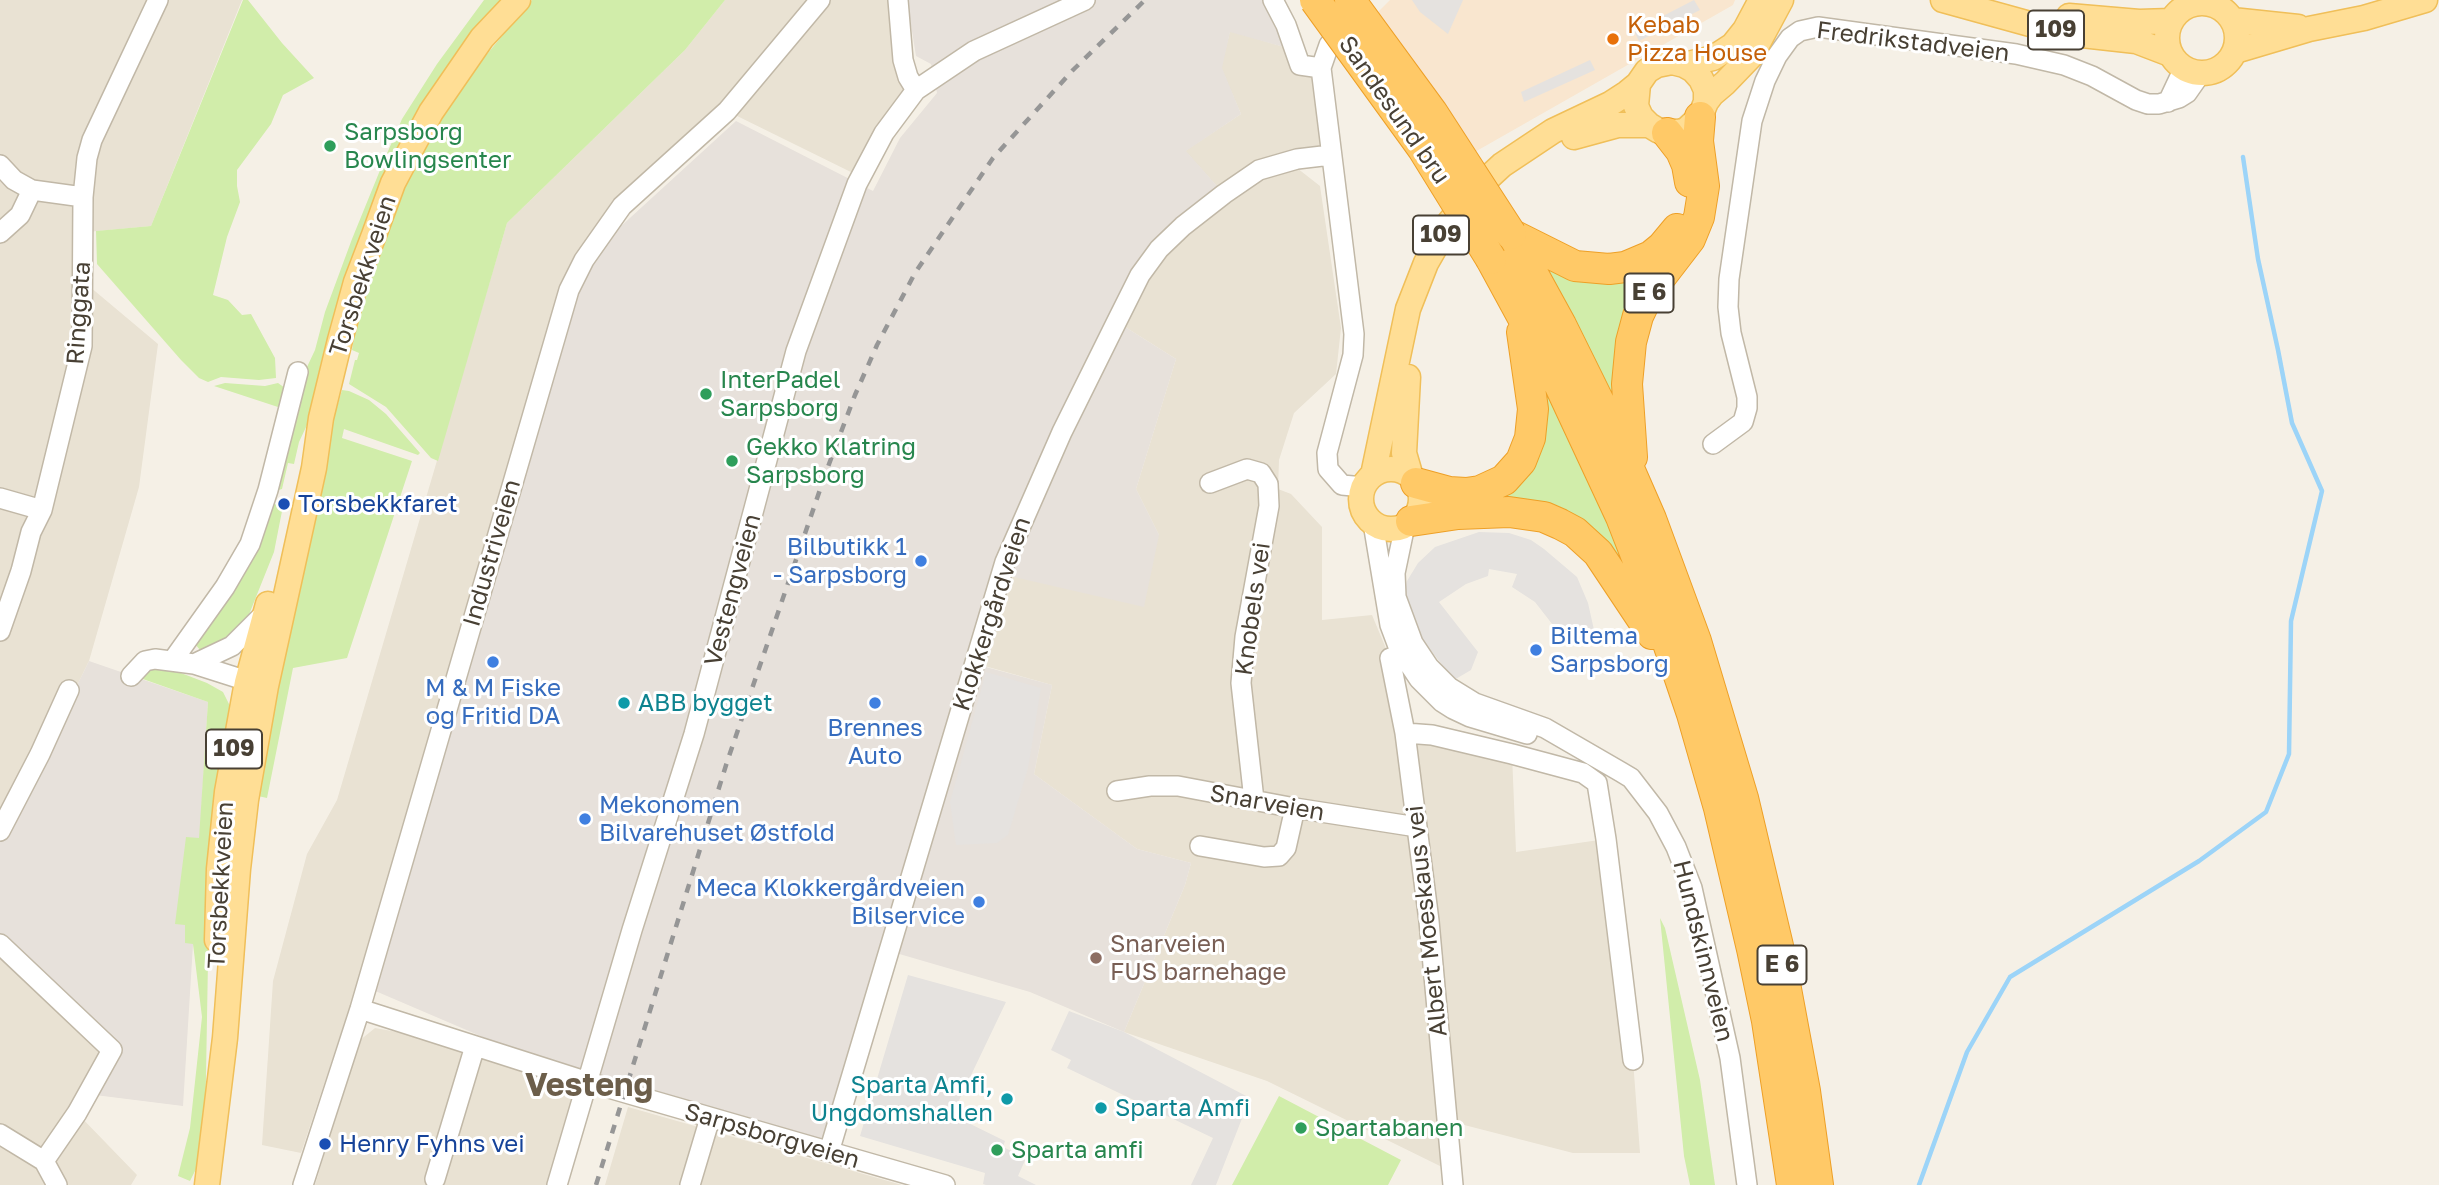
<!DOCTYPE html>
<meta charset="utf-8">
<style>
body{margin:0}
canvas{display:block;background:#f5f0e6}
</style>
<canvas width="2439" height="1185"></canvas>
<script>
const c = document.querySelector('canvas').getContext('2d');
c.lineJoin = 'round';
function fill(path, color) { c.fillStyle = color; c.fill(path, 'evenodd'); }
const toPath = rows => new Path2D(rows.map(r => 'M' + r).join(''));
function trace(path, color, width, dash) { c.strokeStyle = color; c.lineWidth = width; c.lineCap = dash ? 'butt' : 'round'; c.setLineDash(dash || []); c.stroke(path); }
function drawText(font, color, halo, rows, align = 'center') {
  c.font = font + ' "Golos Text",sans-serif'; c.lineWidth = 6; c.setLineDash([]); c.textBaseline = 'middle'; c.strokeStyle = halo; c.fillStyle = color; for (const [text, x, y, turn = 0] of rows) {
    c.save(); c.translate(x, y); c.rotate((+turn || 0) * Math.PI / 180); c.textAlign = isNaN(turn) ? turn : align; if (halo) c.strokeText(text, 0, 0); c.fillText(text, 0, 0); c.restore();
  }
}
const residential = toPath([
 [0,0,242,0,151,226,76,233,77,276,158,344,139,487,89,661,0,842],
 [725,0,898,0,916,90,861,177,727,111,623,206,435,751,301,1153,262,1145,273,981,307,854,337,800,507,223,685,50],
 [1230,31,1284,47,1321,68,1331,155,1297,159,1224,194,1185,151,1241,114,1221,68],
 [1297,168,1320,186,1341,328,1336,374,1294,413,1279,460,1278,489,1291,494,1322,527,1322,620,1372,615,1390,658,1405,733,1512,754,1516,852,1606,839,1633,1060,1640,1153,1573,1153,1441,1119,1442,1167,1267,1081,1124,1032,1185,885,1191,863,1137,849,1034,774,1052,685,974,663,1001,574,1159,535,1136,489,1176,359,1122,325,1146,277,1189,228,1268,177],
 [0,944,112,1050,77,1113,137,1175,131,1185,0,1185],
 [375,1028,475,1046,588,1082,557,1185,315,1185,359,1041],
 [628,1107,902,1185,605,1185]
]);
const commercial = toPath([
 [1390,0,1735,0,1733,5,1459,161,1361,29]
]);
const industrial = toPath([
 [907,0,1273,0,1284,47,1230,32,1222,68,1241,114,1186,151,1224,194,1159,249,1122,325,1176,359,1136,489,1159,535,1144,607,1001,574,975,664,1052,685,1034,774,1137,849,1191,863,1185,885,1124,1032,1030,992,889,951,829,1152,588,1082,373,990,584,260,736,121,873,191,900,138,937,93,931,64,916,56],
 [89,661,208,702,183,1106,87,1094,112,1049,0,944,0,842]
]);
const green = toPath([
 [243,0,248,0,282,43,314,78,283,95,271,124,237,170,237,186,240,202,227,237,213,295,228,300,242,315,251,314,275,358,276,378,259,380,221,377,208,382,199,378,181,360,97,264,96,231,151,226],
 [484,0,502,0,465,42,437,81,394,155,368,214,322,358,307,425,299,442,294,464,288,463,282,489,275,491,307,367,315,350,325,312,352,239,385,158,402,119,437,64],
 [532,0,725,0,685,50,507,223,438,461,431,458,386,407,349,384,355,360,357,360,359,353,352,350,357,320,363,295,404,185,458,89],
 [1543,262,1653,262,1620,413],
 [1535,365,1603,511,1635,590,1610,553,1486,504,1500,491],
 [225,383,265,386,278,383,285,388,281,408,214,386],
 [342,390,349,391,369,400,386,414,420,453,418,455,344,429,342,438,412,461,347,658,293,668,267,798,253,795,326,445],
 [274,504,283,506,274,552,246,622,226,640,207,650,200,650,195,644],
 [154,669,181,673,207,683,223,692,233,712,209,903,205,1133,197,1167,190,1181,178,1176,190,1128,202,1017,193,944,185,943,185,925,175,924,186,837,199,838,208,702,140,678,143,672],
 [1660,918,1665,928,1700,1080,1715,1185,1690,1185,1684,1156],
 [1279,1096,1401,1160,1388,1185,1232,1185]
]);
const parking = toPath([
 [1412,0,1463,0,1448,34,1420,12],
 [1694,0,1700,10,1639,41,1634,31],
 [1590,60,1595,70,1524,102,1521,92],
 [1479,532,1509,533,1531,540,1544,549,1577,577,1588,603,1594,630,1570,647,1535,602,1512,587,1517,574,1489,569,1488,576,1466,584,1439,602,1478,652,1471,670,1454,680,1407,620,1414,615,1404,598,1407,581,1418,563,1435,547],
 [986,672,1041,688,1028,768,1008,835,997,843,956,845,950,802],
 [908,975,1006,1002,952,1115,1005,1141,1003,1147,1026,1158,1018,1176,1036,1185,986,1185,983,1184,985,1173,860,1136],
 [1069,1011,1124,1032,1250,1098,1216,1185,1191,1185,1213,1138,1067,1068,1071,1060,1051,1050]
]);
const stream = toPath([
 [1919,1185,1967,1052,2010,977,2199,861,2266,812,2289,754,2291,621,2322,491,2292,423,2278,350,2258,259,2243,157]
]);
const minor = toPath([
 [898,0,903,60,908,77,916,90],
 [1273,0,1286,25,1300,65,1321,68],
 [1345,25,1329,45,1321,68,1354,334,1353,355,1327,453,1328,469,1342,485,1364,487],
 [2168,102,2184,68],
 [0,165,14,180,32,190,83,197],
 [0,233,20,215,32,190],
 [1713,444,1743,422,1747,408,1747,397,1731,333,1728,307,1729,279,1752,121,1765,81,1777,56,1790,38,1800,31,1818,27,2016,54,2064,65,2092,76,2136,100,2148,104,2159,104,2179,98,2187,93,2201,73],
 [1210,483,1247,469,1261,473,1268,484,1269,506,1245,637,1241,683,1254,800],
 [0,498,42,510],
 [1373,523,1390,625,1399,649,1419,679,1442,702,1453,709,1470,717,1527,734],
 [1405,525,1395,573,1396,597,1413,643,1429,667,1449,687,1475,703,1545,728,1621,772,1631,778,1658,813,1676,847,1692,888,1730,1058,1747,1185],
 [0,631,21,571,31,532,42,510,82,346,83,197,87,158,92,140,158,0],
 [1390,658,1405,733,1429,921,1453,1185],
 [173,660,225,587,250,544,268,490,298,372],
 [194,664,232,646,263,615],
 [131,676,145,661,155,659,194,664,260,685],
 [1405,733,1432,735,1512,754,1583,773,1597,783,1606,839,1633,1060],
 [1117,791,1150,786,1178,786,1295,808,1417,827],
 [0,831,40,754,69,690],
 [1200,846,1264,857,1279,856,1286,848,1295,808],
 [0,944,112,1050,77,1113,44,1161],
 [360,1009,588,1082,945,1185],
 [0,1134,44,1161,57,1185],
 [829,1152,1005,562,1062,432,1117,321,1140,275,1159,249,1183,226,1224,194,1259,170,1297,159,1331,155],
 [435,1179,475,1046],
 [303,1185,360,1009,569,290,584,260,622,206,727,111,820,0],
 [557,1185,632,930,694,734,796,351,857,184,884,133,916,90,974,51,1085,0],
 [690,1185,710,1118]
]);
const major = toPath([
 [1943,0,2048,29,2082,35,2136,41,2170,54],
 '2167 38a35 35 0 1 1 70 0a35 35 0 1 1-70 0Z',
 [2069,16,2139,22,2171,21],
 [2232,20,2298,27],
 [2235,51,2309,29,2364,18,2425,0],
 [1684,65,1713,58,1733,45,1745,30,1761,0],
 [1706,102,1712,94,1725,83,1751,56,1781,0],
 [1574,137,1618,125,1649,125],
 [1408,377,1404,453,1411,477],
 '1361 499a30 30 0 1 1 60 0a30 30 0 1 1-60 0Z',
 [1373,475,1408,309,1426,263,1449,223,1476,189,1502,165,1553,131,1610,104,1627,93,1638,84,1647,71,1657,65,1672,62,1684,65,1693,70,1701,79,1706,90,1706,102,1700,117,1686,130,1679,132,1659,131,1649,125,1641,117,1636,106,1638,84],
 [217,940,219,869,227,792,247,682,268,604],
 [207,1185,225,1038,238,869,246,800,266,686,314,468,321,418,340,340,356,282,374,235,393,183,411,149,431,112,482,38,518,0]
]);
const highway = toPath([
 [1667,133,1681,151,1687,165,1690,182],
 [1511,234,1561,325,1606,416,1651,519,1696,641,1743,798,1778,946,1805,1091,1818,1185],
 [1511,234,1575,266,1609,269,1625,267,1651,256,1662,247,1677,229],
 [1491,259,1559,384,1621,517,1653,599,1692,714,1719,808,1752,949,1767,1021,1792,1185],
 [1632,457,1627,384,1631,342,1638,316,1650,291,1690,239,1699,217,1704,186,1698,141,1700,117],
 [1416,483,1449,492,1466,493,1480,491,1504,480,1521,461,1530,438,1533,409,1522,332],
 [1411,521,1458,514,1509,512,1544,517,1560,524,1575,532,1598,553,1652,634]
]);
const rail = toPath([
 [596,1185,727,762,826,472,855,395,877,345,915,273,993,158,1073,70,1145,0]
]);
const highwayBridge = toPath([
 [1315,0,1423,149,1491,259],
 [1350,0,1432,112,1511,234]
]);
const markers = [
 [1613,39,7,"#e8710a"],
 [330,146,7,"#2e9e5b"],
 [706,394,7,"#2e9e5b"],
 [732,461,7,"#2e9e5b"],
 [284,504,7,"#1a4fb4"],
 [921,561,7,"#3f7fe0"],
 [1536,650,7,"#3f7fe0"],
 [493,662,7,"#3f7fe0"],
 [624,703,7,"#0f9aa8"],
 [875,703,7,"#3f7fe0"],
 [585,819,7,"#3f7fe0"],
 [979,902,7,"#3f7fe0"],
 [1096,958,7,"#8d6e63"],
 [1007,1099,7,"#0f9aa8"],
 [1101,1108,7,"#0f9aa8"],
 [1301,1128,7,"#2e9e5b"],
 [325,1144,7,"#1a4fb4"],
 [997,1150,7,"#2e9e5b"]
];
const shields = [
 [2056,30,56],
 [1441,235,56],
 [1649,293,49],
 [234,749,56],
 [1782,965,49]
];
const shieldNames = [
 ["109",2056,30],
 ["109",1441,235],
 ["E 6",1649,293],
 ["109",234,749],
 ["E 6",1782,965]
];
const foodNames = [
 ["Kebab",1627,25],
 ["Pizza House",1627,53]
];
const streetNames = [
 ["Fredrikstadveien",1913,42,7],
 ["Sandesund bru",1394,110,55],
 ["Torsbekkveien",363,276,-72],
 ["Ringgata",79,313,-86],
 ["Industriveien",492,553,-74],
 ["Vestengveien",733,590,-75],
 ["Knobels vei",1253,609,-82],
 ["Klokkergårdveien",992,614,-72],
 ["Snarveien",1267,803,10],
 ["Torsbekkveien",221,885,-87],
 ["Albert Moeskaus vei",1427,921,-96],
 ["Hundskinnveien",1703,951,76],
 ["Sarpsborgveien",772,1136,16]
];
const leisureNames = [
 ["Sarpsborg",344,132],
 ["Bowlingsenter",344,160],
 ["InterPadel",720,380],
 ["Sarpsborg",720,408],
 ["Gekko Klatring",746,447],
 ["Sarpsborg",746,475],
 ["Spartabanen",1315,1128],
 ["Sparta amfi",1011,1150]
];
const transitNames = [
 ["Torsbekkfaret",298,504],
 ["Henry Fyhns vei",339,1144]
];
const shopNames = [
 ["Bilbutikk 1",907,547],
 ["- Sarpsborg",907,575],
 ["Biltema",1550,636,"left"],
 ["Sarpsborg",1550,664,"left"],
 ["M & M Fiske",493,688,"center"],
 ["og Fritid DA",493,716,"center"],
 ["Brennes",875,728,"center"],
 ["Auto",875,756,"center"],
 ["Mekonomen",599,805,"left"],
 ["Bilvarehuset Østfold",599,833,"left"],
 ["Meca Klokkergårdveien",965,888],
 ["Bilservice",965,916]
];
const cultureNames = [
 ["ABB bygget",638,703],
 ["Sparta Amfi,",993,1085,"right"],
 ["Ungdomshallen",993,1113,"right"],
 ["Sparta Amfi",1115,1108]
];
const educationNames = [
 ["Snarveien",1110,944],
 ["FUS barnehage",1110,972]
];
const districtNames = [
 ["Vesteng",589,1086]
];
fill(residential, '#e9e2d3');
fill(commercial, '#f9e6cf');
fill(industrial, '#e7e1db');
fill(green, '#d1edaa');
fill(parking, '#e5e2df');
trace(stream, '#9cd4f8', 4.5);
trace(minor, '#c1b8a7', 22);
trace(major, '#f0bf59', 27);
trace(highway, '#eea027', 32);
trace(minor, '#fff', 19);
trace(major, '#ffde95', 24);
trace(highway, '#ffc967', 30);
trace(rail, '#969696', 4.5, [9, 9]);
trace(highwayBridge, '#eea027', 32, []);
trace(highwayBridge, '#ffc967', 30);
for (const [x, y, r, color] of markers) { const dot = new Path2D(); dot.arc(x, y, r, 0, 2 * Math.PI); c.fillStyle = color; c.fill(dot); trace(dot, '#fff', 2.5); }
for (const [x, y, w] of shields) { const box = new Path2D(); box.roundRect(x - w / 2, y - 19.5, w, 39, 5); c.fillStyle = '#fff'; c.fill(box); trace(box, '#484034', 2); }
drawText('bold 23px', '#484034', null, shieldNames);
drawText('24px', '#c56008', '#fff', foodNames, 'left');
drawText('24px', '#484034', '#fff', streetNames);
drawText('24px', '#27864d', '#fff', leisureNames, 'left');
drawText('24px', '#164399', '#fff', transitNames, 'left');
drawText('24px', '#366cbe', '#fff', shopNames, 'right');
drawText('24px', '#0d838f', '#fff', cultureNames, 'left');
drawText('24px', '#785e54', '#fff', educationNames, 'left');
drawText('bold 32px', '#6c5e4a', '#fff', districtNames);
</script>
